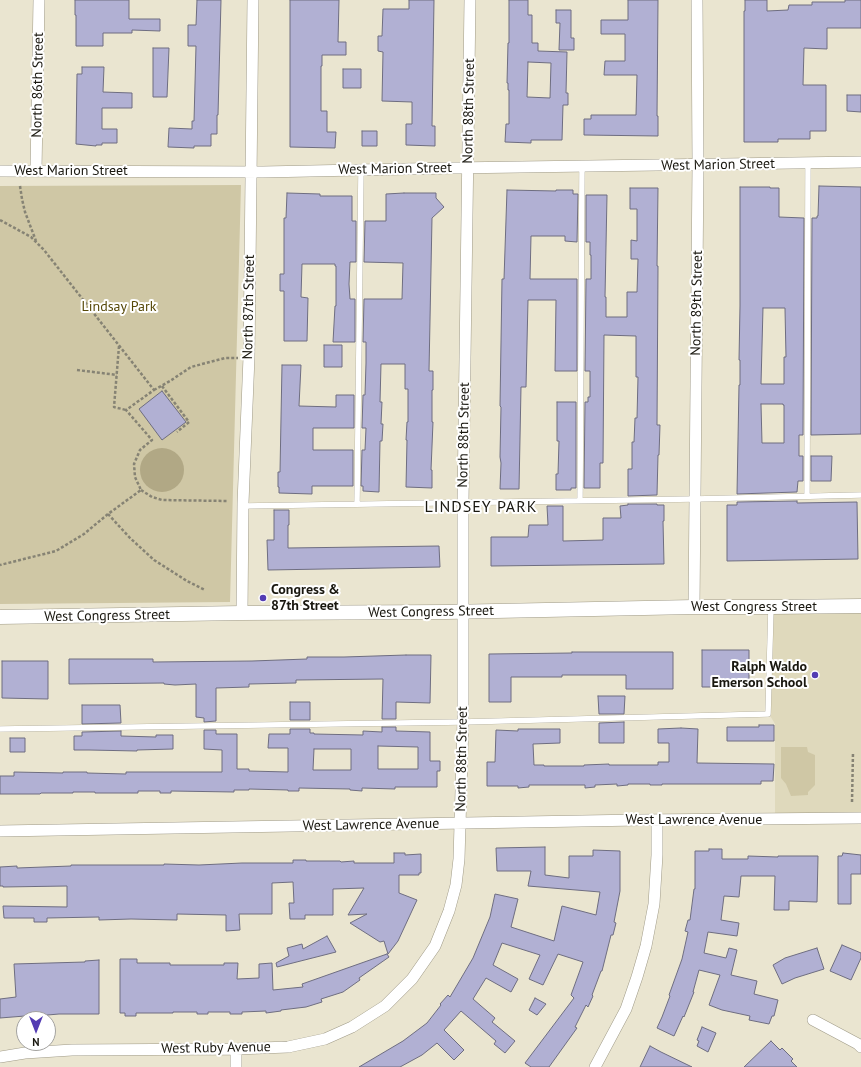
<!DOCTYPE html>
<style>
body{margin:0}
#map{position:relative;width:861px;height:1067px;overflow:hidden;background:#eae5d0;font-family:"PT Sans",sans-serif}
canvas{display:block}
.north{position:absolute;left:16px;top:1011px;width:40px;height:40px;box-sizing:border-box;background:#fff;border:1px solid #a3a29f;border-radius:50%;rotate:180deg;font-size:11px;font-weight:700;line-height:16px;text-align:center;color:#19170f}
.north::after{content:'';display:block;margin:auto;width:14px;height:18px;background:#533cb3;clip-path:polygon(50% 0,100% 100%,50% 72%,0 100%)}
</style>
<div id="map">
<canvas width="861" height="1067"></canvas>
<div class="north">N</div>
</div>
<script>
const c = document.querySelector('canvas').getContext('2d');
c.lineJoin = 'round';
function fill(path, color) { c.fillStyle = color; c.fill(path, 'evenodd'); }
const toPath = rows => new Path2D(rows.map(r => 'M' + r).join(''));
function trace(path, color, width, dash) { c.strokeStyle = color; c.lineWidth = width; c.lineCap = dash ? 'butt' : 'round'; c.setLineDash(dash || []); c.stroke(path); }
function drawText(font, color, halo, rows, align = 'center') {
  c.font = font + ' "PT Sans",sans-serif'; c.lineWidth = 4; c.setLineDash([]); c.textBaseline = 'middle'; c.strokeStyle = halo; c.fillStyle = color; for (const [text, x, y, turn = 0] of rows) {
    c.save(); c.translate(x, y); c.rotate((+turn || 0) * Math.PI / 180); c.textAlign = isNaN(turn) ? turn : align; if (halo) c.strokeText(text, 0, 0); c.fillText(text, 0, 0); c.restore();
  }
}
const built = toPath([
 [861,606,861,818,775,820,775,724,769,714,771,607]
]);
const green = toPath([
 [241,185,230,602,0,604,0,186],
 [781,747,807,747,808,752,815,755,815,785,808,792,808,795,791,796,786,784,781,778]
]);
const water = toPath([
 '140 470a22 22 0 1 1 44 0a22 22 0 1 1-44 0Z'
]);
const building = toPath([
 [75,0,129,0,129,19,160,19,160,31,132,30,132,33,103,33,103,46,76,46,76,15,75,15,75,0],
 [197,0,221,0,218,115,217,115,217,134,211,134,211,146,194,146,194,148,168,147,169,128,192,129,192,121,194,121,196,46,188,46,188,25,196,25,197,0],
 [290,0,339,0,338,42,346,42,346,55,322,55,322,66,321,66,321,111,327,111,327,132,336,132,335,148,290,147,290,0],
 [409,0,434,0,432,126,435,126,435,146,406,145,406,124,412,124,412,102,382,101,383,52,378,51,378,36,382,36,383,9,409,9,409,0],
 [509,0,528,0,528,15,532,15,532,43,538,43,538,51,567,52,566,93,568,93,568,105,563,105,562,140,531,140,531,143,505,142,506,124,509,124,509,90,508,90,508,83,507,83,508,43,509,43,509,0],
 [528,62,551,63,550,98,527,97,528,62],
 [628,0,658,0,657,116,658,116,658,136,584,135,584,119,591,119,591,115,636,115,637,75,604,75,605,61,625,61,625,34,601,34,601,20,628,20,628,0],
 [745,0,767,0,767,11,788,10,789,5,812,5,812,2,845,2,845,0,861,0,861,28,827,28,827,49,804,48,803,85,826,85,826,131,810,131,810,139,778,139,778,142,744,142,744,11,745,11,745,0],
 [556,10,571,10,571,38,574,38,574,50,559,50,560,23,556,23,556,10],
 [153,48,169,48,167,97,153,97,153,48],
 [82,67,104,67,103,92,132,93,132,108,102,108,102,129,117,129,117,143,102,143,102,145,96,145,96,146,76,144,77,74,82,74,82,67],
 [343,69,361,69,361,88,343,88,343,69],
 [847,95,861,95,861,112,847,111,847,95],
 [362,131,377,131,377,146,362,146,362,131],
 [819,186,861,187,861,434,811,435,812,218,817,218,817,216,818,216,819,186],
 [740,187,770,187,770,188,779,188,779,217,804,218,803,435,799,435,799,456,803,456,803,481,798,481,797,492,737,494,739,385,740,385,740,360,739,360,740,306,740,187],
 [763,308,785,308,785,309,786,357,784,357,784,384,761,384,763,308],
 [761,404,783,404,783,405,784,405,784,443,762,443,761,404],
 [630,188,658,188,657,266,658,266,657,425,660,425,659,455,658,455,657,495,628,496,628,469,632,469,632,442,634,442,635,418,637,418,638,377,636,377,636,336,604,335,603,463,600,463,600,488,584,488,585,402,588,402,588,397,590,397,590,371,585,371,586,279,591,279,591,255,590,255,590,242,586,242,586,195,607,195,605,297,606,297,606,317,627,317,627,292,637,292,638,259,631,259,631,240,637,241,637,209,630,209,630,188],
 [507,190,556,191,556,190,573,190,573,194,578,194,577,242,565,241,565,236,531,236,530,279,577,279,577,371,555,371,556,300,528,300,526,387,521,387,519,489,500,489,501,463,500,457,501,407,500,406,502,279,504,279,507,190],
 [287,193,320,194,320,196,352,196,352,221,356,221,356,262,350,262,349,284,350,299,355,299,355,342,333,342,335,306,336,306,336,266,335,266,335,264,302,264,301,297,308,298,307,341,284,341,284,291,280,291,280,274,284,274,284,218,286,218,287,193],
 [404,193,436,193,436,198,444,207,432,218,429,371,433,371,433,390,432,390,432,422,433,422,431,470,432,470,432,488,406,487,407,440,406,440,407,422,408,422,408,389,405,389,405,364,381,364,380,402,382,402,381,424,383,424,382,441,380,441,379,492,363,491,363,486,361,486,362,450,365,450,366,428,362,428,363,395,365,395,366,363,366,342,363,342,364,299,402,299,403,263,364,262,365,221,386,221,386,194,404,193],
 [324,345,342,345,342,367,324,367,324,345],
 [282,365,301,365,299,406,336,407,336,395,354,395,354,428,313,428,313,450,353,450,353,486,312,486,312,494,279,493,279,487,278,487,278,472,280,472,282,365],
 [162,391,186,422,162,440,139,409,162,391],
 [557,402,576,402,576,488,571,488,571,490,556,490,556,474,558,474,559,441,557,441,557,402],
 [811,456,832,456,831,481,811,481,811,456],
 [797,501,797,503,857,502,858,559,727,561,727,505,737,505,737,502,797,501],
 [628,504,657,504,657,505,664,505,664,521,663,521,664,564,491,566,491,537,528,537,529,525,548,525,547,506,563,506,563,541,603,540,603,518,621,518,620,506,628,505,628,504],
 [274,510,289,510,289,525,288,525,288,548,439,546,440,567,268,570,267,540,274,540,274,510],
 [702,650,749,650,749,687,702,687,702,650],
 [572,652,673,652,673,689,626,689,626,675,562,675,562,677,511,677,511,702,489,702,489,654,572,653,572,652],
 [406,655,431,655,430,703,396,702,396,719,382,719,383,679,296,680,296,683,249,684,249,687,216,688,216,721,204,722,204,718,196,717,196,684,175,685,164,684,164,683,69,684,69,659,153,659,153,662,252,661,307,659,307,657,344,657,406,655],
 [2,661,48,661,48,699,2,698,2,661],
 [598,696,625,696,624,714,599,714,598,696],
 [290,702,310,702,310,720,290,720,290,702],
 [82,705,120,705,121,723,82,724,82,705],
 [624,722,624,743,599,743,599,723,624,722],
 [759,725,774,725,774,741,727,741,727,727,759,727,759,725],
 [382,727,396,727,396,731,430,732,430,761,440,761,440,771,437,771,437,787,395,787,395,789,362,788,362,791,350,790,350,789,299,788,299,791,288,791,288,790,249,789,249,790,234,790,234,792,171,791,171,793,160,793,160,791,138,791,138,793,95,793,95,792,73,792,73,793,41,793,40,794,0,794,0,776,14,776,14,772,63,773,63,772,87,772,87,773,126,774,126,772,222,772,222,750,204,749,204,730,216,730,216,734,237,734,237,769,249,769,249,771,288,772,288,748,268,748,269,734,290,734,290,729,310,729,310,733,314,733,314,734,363,735,363,731,382,732,382,727],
 [378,746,418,747,418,769,378,769,378,746],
 [314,749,351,749,351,770,313,770,314,749],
 [681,728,698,729,697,763,774,764,773,781,761,781,761,784,662,784,662,785,650,785,650,784,628,784,628,785,617,786,617,784,595,785,595,787,585,788,585,785,529,785,529,787,518,788,518,786,487,786,487,762,495,762,496,730,518,731,518,729,560,729,560,743,533,744,534,765,544,765,544,766,584,766,584,765,609,764,609,765,658,765,658,762,669,762,669,743,658,743,658,729,681,728],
 [121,731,121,736,156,737,156,735,173,735,173,749,137,750,137,751,89,750,74,750,74,736,82,736,82,732,121,731],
 [10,738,25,738,25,752,10,752,10,738],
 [545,847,545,875,569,878,569,856,593,856,593,850,620,851,620,891,614,922,616,923,613,935,611,935,602,971,601,971,592,995,593,996,588,1007,586,1005,575,1027,577,1028,549,1067,531,1067,525,1063,574,998,571,995,583,962,558,954,543,985,529,979,540,955,502,943,493,965,518,979,511,992,486,978,473,999,495,1018,492,1022,515,1041,505,1053,494,1044,496,1041,461,1011,444,1030,464,1050,454,1060,437,1043,422,1055,400,1067,359,1067,403,1041,427,1023,441,1005,440,1004,448,995,450,997,473,958,490,917,495,894,518,899,511,927,554,941,562,906,596,915,600,892,528,886,531,871,497,871,496,848,545,847],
 [709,849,722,849,722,859,748,859,748,856,778,857,778,856,818,856,817,902,789,901,789,910,774,910,775,876,741,876,739,897,724,896,721,920,739,923,737,936,708,932,704,953,726,958,729,948,737,950,731,975,757,981,754,994,778,1000,774,1016,772,1016,769,1024,749,1020,750,1016,722,1010,709,1005,720,975,699,970,693,992,694,992,684,1017,683,1016,674,1036,657,1028,662,1017,670,996,669,995,682,959,688,932,685,931,688,920,690,920,694,889,695,889,695,851,709,851,709,849],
 [394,853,405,853,405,855,421,854,421,873,419,873,419,875,399,875,399,893,417,900,398,941,388,954,384,941,380,942,350,923,367,914,348,915,364,888,333,889,333,915,305,915,305,919,290,919,289,903,294,903,293,882,272,883,272,914,239,914,240,930,226,931,226,915,177,914,177,920,131,919,99,920,99,917,47,918,47,922,34,922,34,918,4,918,3,906,67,907,67,886,3,887,3,886,0,886,0,867,17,866,17,868,71,866,71,865,164,865,164,864,199,865,242,863,293,863,293,860,306,860,306,861,340,861,341,862,354,861,354,863,394,863,394,853],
 [843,853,861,855,861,874,851,874,851,904,838,904,838,856,842,856,843,853],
 [327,936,336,952,277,967,276,963,289,956,287,948,302,944,303,949,327,936],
 [842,945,861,953,861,958,851,980,830,971,842,945],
 [817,948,824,969,795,978,782,984,773,965,785,958,817,948],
 [387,954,389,957,359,978,360,980,343,992,321,999,322,1002,306,1007,281,1010,281,1011,266,1013,266,1011,242,1012,242,1014,230,1014,230,1012,208,1012,208,1014,197,1014,197,1012,173,1012,173,1013,136,1013,136,1016,125,1016,125,1013,120,1013,120,959,137,959,137,963,170,963,170,965,224,965,224,963,238,963,237,979,259,978,259,964,272,963,273,990,303,987,302,984,387,954],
 [99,960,99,1014,59,1014,36,1016,36,1018,25,1019,25,1016,0,1018,0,999,16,997,14,964,85,962,85,961,99,960],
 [535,998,546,1004,537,1015,529,1010,535,998],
 [702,1027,716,1033,708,1052,697,1046,699,1041,697,1040,702,1027],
 [771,1041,780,1050,782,1048,793,1059,791,1061,797,1067,744,1067,771,1041],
 [650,1046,661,1052,692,1067,640,1067,650,1046]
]);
const path = toPath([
 [20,186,22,199,25,212,36,241],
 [0,220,31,237,44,250,154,390,126,410,152,440,140,450,134,464,135,477,141,490,108,514,84,534,56,551,0,565],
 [119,346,114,407,126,410],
 [77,370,117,375],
 [162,386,189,422,177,432],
 [154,390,170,381,191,367,225,358,238,358],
 [141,490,152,497,162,500,227,501],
 [108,514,130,538,154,560,187,581,205,590],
 [852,802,853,752]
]);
const service = toPath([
 [807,496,808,163],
 [580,500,582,166],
 [357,504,361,170],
 [243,506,695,499,861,495],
 [0,729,463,722,768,714,771,608]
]);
const minor = toPath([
 [0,171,263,172,453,168,861,162],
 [36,171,39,0],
 [694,607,698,165,697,0],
 [242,613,243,503,249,357,253,0],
 [0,831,640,820,861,818],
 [813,1020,858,1044,861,1047],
 [236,1049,236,1067],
 [0,1057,25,1053,72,1050,236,1049,288,1047,325,1039,352,1027,385,1006,412,979,435,946,449,911,456,885,459,859,463,722,463,502,470,0],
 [595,1067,626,1009,637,977,646,946,654,904,657,855,657,820]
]);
const tertiary = toPath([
 [0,617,242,613,446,612,694,607,771,607,861,606]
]);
const markers = [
 [263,598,4,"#533cb3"],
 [815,675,4,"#533cb3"]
];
const streetNames = [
 ["North 86th Street",38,85,-89],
 ["North 88th Street",469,111,-89],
 ["West Marion Street",718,165,-1],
 ["West Marion Street",395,169,-1],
 ["West Marion Street",71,171],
 ["North 89th Street",697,303,-89],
 ["North 87th Street",249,307,-89],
 ["North 88th Street",464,435,-89],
 ["West Congress Street",754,607],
 ["West Congress Street",431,612,-1],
 ["West Congress Street",107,616,-1],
 ["North 88th Street",462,759,-89],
 ["West Lawrence Avenue",694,820],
 ["West Lawrence Avenue",371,825,-1],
 ["West Ruby Avenue",216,1048,-1]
];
const parkNames = [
 ["Lindsay Park",119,307]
];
const poiNames = [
 ["Congress &",271,590],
 ["87th Street",271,606],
 ["Ralph Waldo",807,667,"right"],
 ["Emerson School",807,683,"right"]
];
const quarterNames = [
 ["LINDSEY PARK",481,507]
];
fill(built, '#dfd9bc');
fill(green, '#cfc7a5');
fill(water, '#b1a885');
fill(building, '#b1b0d3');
trace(building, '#6e6d80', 1);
trace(service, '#9f9a87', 6);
trace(minor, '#9f9a87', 12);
trace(tertiary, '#9f9a87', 15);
trace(path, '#868374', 2.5, [3, 2]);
trace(service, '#fff', 5.5);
trace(minor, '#fff', 11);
trace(tertiary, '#fff', 14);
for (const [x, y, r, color] of markers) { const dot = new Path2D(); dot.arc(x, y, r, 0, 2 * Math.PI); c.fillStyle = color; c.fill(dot); trace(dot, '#fff', 1.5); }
drawText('14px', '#19170f', '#fff', streetNames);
drawText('14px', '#564807', '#fff', parkNames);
drawText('bold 14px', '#19170f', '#fff', poiNames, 'left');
c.letterSpacing = '1px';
drawText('16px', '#19170f', '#fff', quarterNames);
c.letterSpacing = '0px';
</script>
